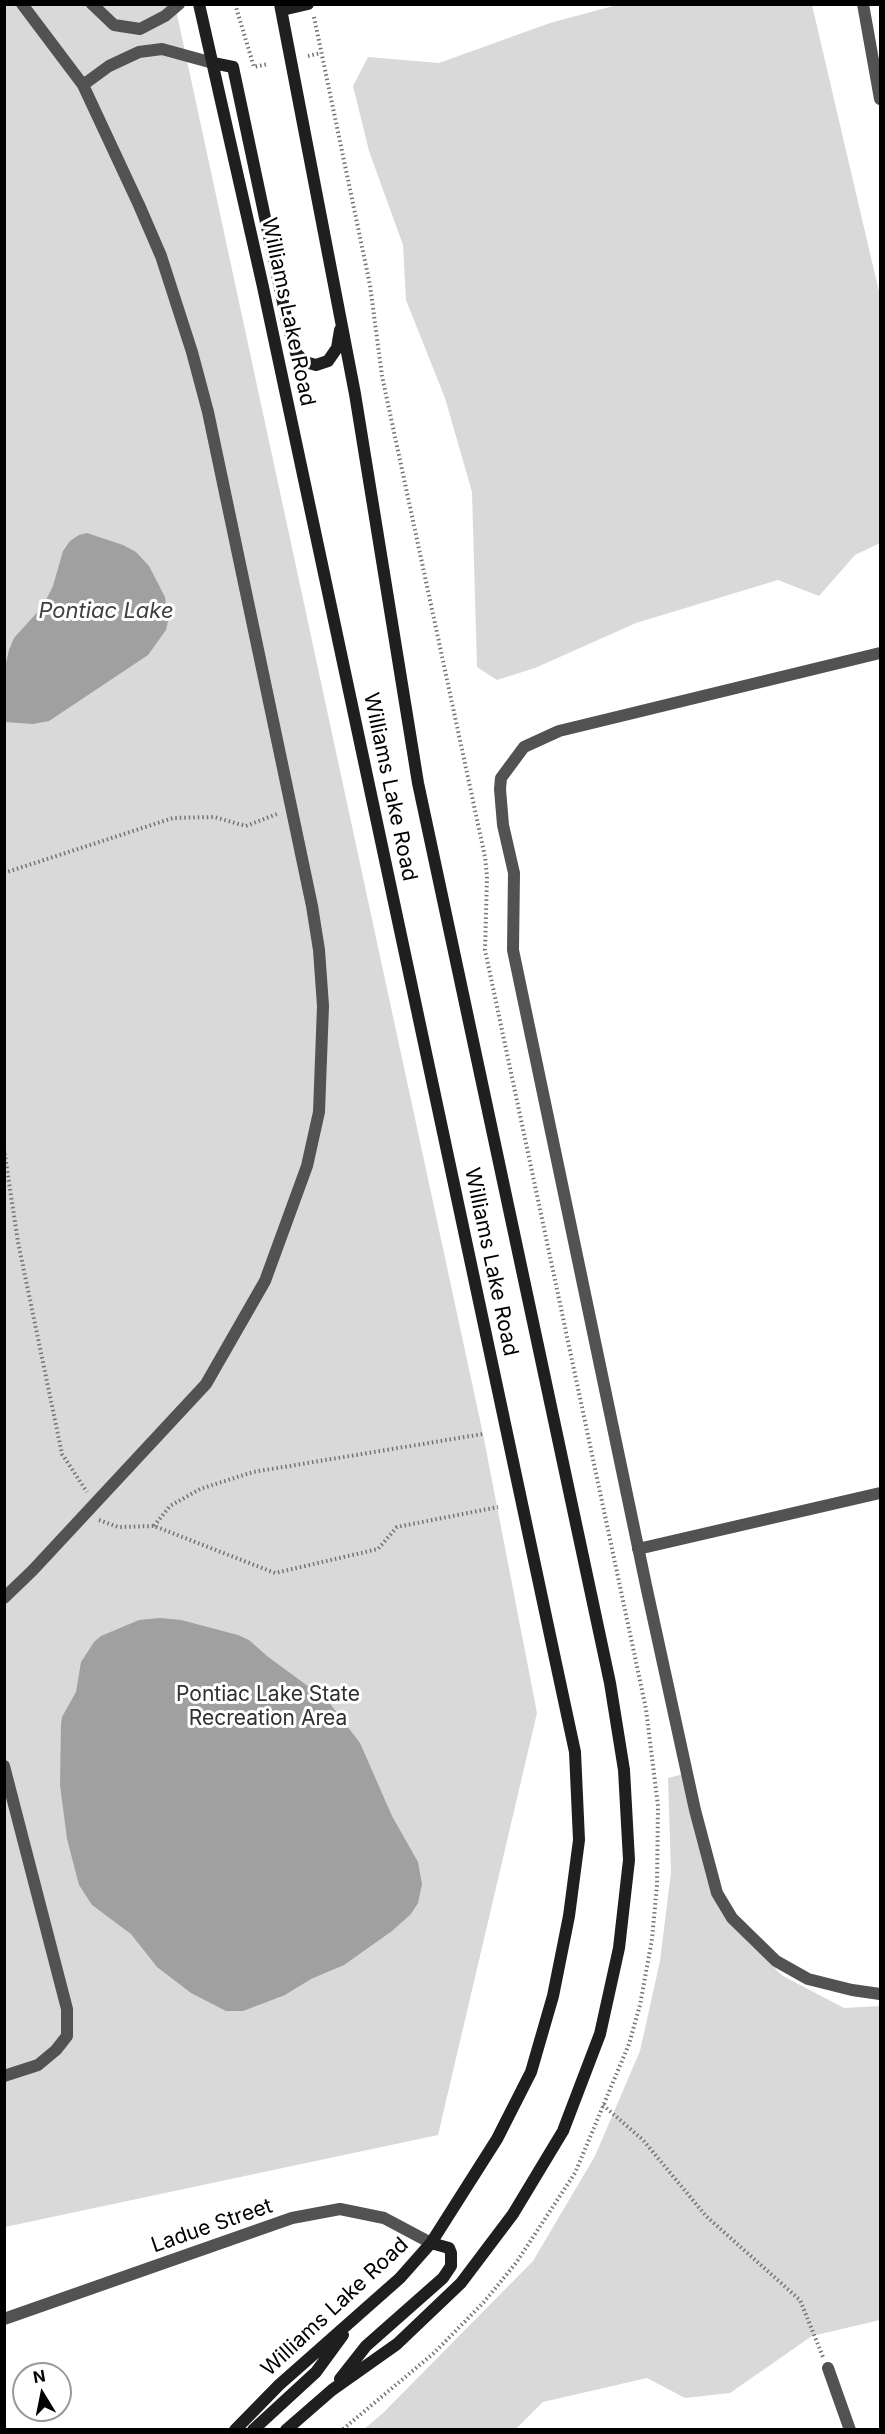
<!DOCTYPE html>
<style>
body{margin:0}
#map{position:relative;width:885px;height:2434px;overflow:hidden;background:#fff;font-family:Inter,sans-serif}
canvas{display:block}
.frame{position:absolute;inset:0;border:6px solid #000;pointer-events:none}
.north{position:absolute;left:12px;top:2362px;width:60px;height:60px;box-sizing:border-box;background:#fff;border:2px solid #999;border-radius:50%;rotate:350deg;font-size:16px;font-weight:700;line-height:24px;text-align:center;color:#000}
.north::after{content:'';display:block;margin:auto;width:21px;height:27px;background:#000;clip-path:polygon(50% 0,100% 100%,50% 72%,0 100%)}
</style>
<div id="map">
<canvas width="885" height="2434"></canvas>
<div class="frame"></div>
<div class="north">N</div>
</div>
<script>
const c = document.querySelector('canvas').getContext('2d');
c.lineJoin = 'round';
function fill(path, color) { c.fillStyle = color; c.fill(path, 'evenodd'); }
const toPath = rows => new Path2D(rows.map(r => 'M' + r).join(''));
function trace(path, color, width, dash) { c.strokeStyle = color; c.lineWidth = width; c.lineCap = dash ? 'butt' : 'round'; c.setLineDash(dash || []); c.stroke(path); }
function drawText(font, color, halo, rows, align = 'center') {
  c.font = font + ' Inter,sans-serif'; c.lineWidth = 6; c.setLineDash([]); c.textBaseline = 'middle'; c.strokeStyle = halo; c.fillStyle = color; for (const [text, x, y, turn = 0] of rows) {
    c.save(); c.translate(x, y); c.rotate((+turn || 0) * Math.PI / 180); c.textAlign = isNaN(turn) ? turn : align; if (halo) c.strokeText(text, 0, 0); c.fillText(text, 0, 0); c.restore();
  }
}
const green = toPath([
 [4,5,175,5,483,1434,537,1713,438,2135,5,2227],
 [617,5,812,5,880,296,880,543,855,555,819,596,778,580,636,623,535,668,497,680,477,667,472,492,445,398,406,300,403,245,369,151,353,86,368,57,439,63,550,23],
 [688,1773,730,1924,783,1976,844,2008,880,2006,880,2320,812,2336,730,2393,685,2398,647,2378,543,2402,516,2429,363,2430,383,2413,533,2261,595,2156,640,2051,660,1961,671,1872,668,1778]
]);
const water = toPath([
 [87,533,123,545,136,552,149,566,165,597,168,621,166,630,148,655,49,721,33,724,5,722,5,668,9,650,14,638,43,606,53,586,63,551,70,541,79,535],
 [160,1618,181,1620,238,1635,249,1640,267,1656,328,1701,360,1743,392,1816,418,1862,422,1884,418,1903,411,1914,392,1931,344,1965,311,1979,285,1995,243,2011,226,2011,191,1993,157,1967,131,1934,92,1905,79,1885,67,1839,60,1785,61,1724,62,1717,76,1692,81,1662,94,1642,101,1636,139,1620]
]);
const path = toPath([
 [235,4,254,67,268,64],
 [314,17,370,285,382,376,485,857,487,876,485,950,646,1709,658,1806,657,1885,652,1939,640,2005,629,2044,575,2173,516,2263,484,2302,434,2353,342,2430],
 [308,56,321,53],
 [4,873,173,818,214,817,246,826,277,814],
 [4,1149,18,1242,62,1454,87,1492],
 [99,1520,118,1527,154,1526,275,1573,378,1549,397,1527,498,1507],
 [154,1526,170,1506,200,1489,253,1472,483,1434],
 [603,2105,643,2140,706,2216,800,2300,823,2357]
]);
const lane = toPath([
 [880,653,559,731,524,747,501,778,500,789,503,825,514,873,513,950,647,1590,695,1810,717,1893,732,1918,776,1961,808,1979,852,1990,880,1994],
 [638,1549,880,1493]
]);
const street = toPath([
 [92,4,114,25,140,29,165,16,179,4],
 [863,4,880,99],
 [83,85,109,66,139,52,162,49,213,63],
 [4,1598,33,1570,206,1384,265,1281,307,1166,319,1112,323,1006,319,950,312,906,208,412,192,352,161,256,139,205,83,85,22,4],
 [4,1766,67,2009,67,2036,56,2050,38,2065,4,2076],
 [4,2319,292,2218,340,2209,384,2218,431,2243],
 [828,2368,850,2430]
]);
const secondary = toPath([
 [199,4,263,287,557,1668,575,1752,579,1840,569,1916,553,1996,531,2072,497,2139,431,2243,400,2278,279,2385,235,2430],
 [280,4,355,394,418,783,610,1683,624,1770,629,1860,619,1948,600,2034,563,2131,513,2214,461,2283,397,2344,332,2390,286,2430],
 [282,10,308,4],
 [213,63,233,67,288,326,296,353,305,362,316,365,328,361,337,348,340,330],
 [340,2379,366,2346,443,2278,451,2266,451,2253,449,2248,431,2243],
 [253,2430,316,2372,343,2335]
]);
const streetNames = [
 ["Williams Lake Road",288,312,78],
 ["Williams Lake Road",390,787,78],
 ["Williams Lake Road",491,1262,78],
 ["Ladue Street",212,2226,-19],
 ["Williams Lake Road",335,2307,-43]
];
const parkNames = [
 ["Pontiac Lake State",268,1695],
 ["Recreation Area",268,1719]
];
const waterNames = [
 ["Pontiac Lake",106,611]
];
fill(green, '#d9d9d9');
fill(water, '#a0a0a0');
trace(path, '#747474', 4, [1.5, 3]);
trace(lane, '#525252', 12);
trace(street, '#525252', 12);
trace(secondary, '#1f1f1f', 12);
drawText('21px', '#000', '#fff', streetNames);
drawText('21px', '#303030', '#fff', parkNames);
drawText('italic 22px', '#414141', '#fff', waterNames);
</script>
